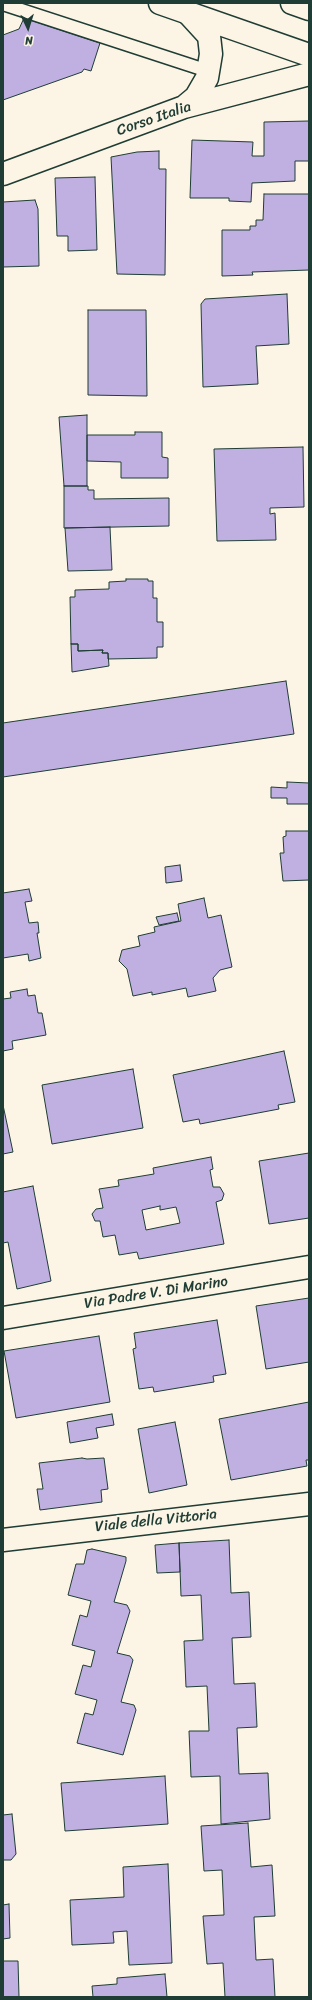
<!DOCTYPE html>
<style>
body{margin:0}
#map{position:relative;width:312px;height:2000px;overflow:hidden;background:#fcf5e5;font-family:Sriracha,sans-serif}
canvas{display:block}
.frame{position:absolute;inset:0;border:4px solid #1f3d34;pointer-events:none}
.north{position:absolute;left:8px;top:8px;width:40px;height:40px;-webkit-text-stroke:3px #fcf5e5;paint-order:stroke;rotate:176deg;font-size:11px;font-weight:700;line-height:16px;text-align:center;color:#1f3d34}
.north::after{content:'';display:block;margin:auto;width:14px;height:18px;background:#1f3d34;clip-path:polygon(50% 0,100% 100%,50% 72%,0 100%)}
</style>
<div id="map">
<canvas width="312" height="2000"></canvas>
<div class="frame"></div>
<div class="north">N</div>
</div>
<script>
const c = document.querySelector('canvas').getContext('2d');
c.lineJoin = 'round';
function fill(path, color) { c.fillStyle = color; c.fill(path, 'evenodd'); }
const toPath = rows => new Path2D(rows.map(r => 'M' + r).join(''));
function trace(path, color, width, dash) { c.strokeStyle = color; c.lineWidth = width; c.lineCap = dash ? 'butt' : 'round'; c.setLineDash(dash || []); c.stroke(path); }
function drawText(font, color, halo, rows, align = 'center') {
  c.font = font + ' Sriracha,sans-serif'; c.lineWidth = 4; c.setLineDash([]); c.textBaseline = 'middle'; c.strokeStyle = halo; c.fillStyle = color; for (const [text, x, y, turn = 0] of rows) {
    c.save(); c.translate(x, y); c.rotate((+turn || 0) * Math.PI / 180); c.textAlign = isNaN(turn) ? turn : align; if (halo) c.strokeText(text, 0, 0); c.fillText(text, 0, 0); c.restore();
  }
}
const building = toPath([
 [24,18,100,43,91,71,84,69,82,72,3,100,3,35,19,29,24,18],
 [309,121,309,161,295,161,295,181,252,183,251,202,229,201,229,198,190,198,192,140,253,142,252,156,264,156,264,122,309,121],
 [159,151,159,169,166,169,165,275,117,274,111,157,137,152,159,151],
 [95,177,97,250,68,251,68,236,57,236,55,178,95,177],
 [264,194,309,194,309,270,252,272,253,275,222,276,222,230,250,230,250,226,256,226,256,220,263,220,264,194],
 [35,200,38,209,39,266,3,267,3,202,35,200],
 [287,294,289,344,256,346,258,384,203,387,201,304,205,299,287,294],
 [88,310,146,310,147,396,88,395,88,310],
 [87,415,87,486,64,486,59,417,87,415],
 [135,432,162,432,162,457,168,458,168,478,121,478,121,462,87,461,87,435,135,435,135,432],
 [303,447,304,507,270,508,270,514,275,513,276,540,217,541,214,449,303,447],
 [64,486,88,486,88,490,94,490,94,499,169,498,169,526,64,528,64,486],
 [110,527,112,570,68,571,65,528,110,527],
 [126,579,148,579,148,581,153,581,153,598,157,598,157,622,163,622,163,647,157,647,157,658,108,659,108,653,102,653,103,650,78,651,78,644,71,644,70,597,75,597,75,590,109,589,109,582,126,581,126,579],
 [71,644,78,644,78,651,103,650,102,653,108,653,109,666,72,672,71,644],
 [286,681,294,734,3,777,3,723,286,681],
 [287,782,309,783,309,804,287,804,287,798,271,798,271,787,287,788,287,782],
 [286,831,309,831,309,880,283,881,280,853,284,853,283,837,286,836,286,831],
 [180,865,182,881,166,883,165,867,180,865],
 [29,889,32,901,25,902,29,923,38,922,39,933,37,933,41,958,29,961,28,954,3,958,3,893,29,889],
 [204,898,208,918,221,915,232,967,220,970,213,978,216,991,188,997,186,988,152,995,152,992,133,996,127,969,119,961,122,950,140,946,138,936,155,932,154,927,181,921,178,904,204,898],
 [177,913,179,921,159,925,156,917,177,913],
 [27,989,28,996,35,995,38,1013,42,1013,46,1035,12,1041,13,1049,3,1051,3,999,11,998,10,992,27,989],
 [284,1051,295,1102,278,1105,279,1109,200,1124,199,1119,183,1122,173,1075,284,1051],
 [133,1069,143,1128,52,1144,42,1085,133,1069],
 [3,1105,13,1152,3,1154,3,1105],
 [309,1153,309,1218,269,1224,259,1161,309,1153],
 [211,1157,213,1169,210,1170,213,1187,220,1187,224,1194,222,1200,216,1202,224,1244,139,1259,137,1252,119,1255,115,1235,103,1237,100,1221,95,1221,92,1214,96,1209,103,1208,99,1189,119,1186,118,1180,154,1174,153,1168,211,1157],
 [160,1206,160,1210,176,1207,180,1223,146,1230,142,1210,160,1206],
 [33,1186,51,1281,17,1289,8,1242,3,1243,3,1192,33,1186],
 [309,1298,309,1362,266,1369,256,1306,309,1298],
 [217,1320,226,1374,213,1376,214,1382,154,1392,153,1387,139,1389,133,1349,136,1348,134,1333,217,1320],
 [99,1336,110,1402,16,1418,4,1351,99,1336],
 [309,1402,309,1460,306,1460,307,1466,231,1480,219,1419,309,1402],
 [112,1414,114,1425,96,1428,98,1438,70,1443,67,1422,112,1414],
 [175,1422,187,1485,149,1493,138,1429,175,1422],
 [82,1458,87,1459,104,1458,108,1489,101,1490,102,1502,40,1510,37,1489,43,1489,39,1463,82,1458],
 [229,1540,231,1593,249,1592,251,1637,232,1638,234,1684,255,1683,257,1727,237,1728,239,1774,268,1773,270,1819,221,1824,220,1776,191,1777,189,1731,209,1731,207,1686,186,1687,184,1641,203,1640,201,1595,181,1596,179,1543,229,1540],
 [179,1543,180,1572,157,1573,155,1545,179,1543],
 [92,1549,126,1557,126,1561,114,1602,127,1605,130,1611,117,1653,130,1656,133,1660,121,1702,134,1705,136,1710,123,1755,77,1743,85,1713,93,1715,97,1700,75,1694,83,1665,91,1667,95,1651,72,1645,80,1615,87,1617,91,1601,68,1595,76,1564,84,1564,87,1550,92,1549],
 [165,1776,168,1824,65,1831,61,1783,165,1776],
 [12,1814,16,1854,11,1860,3,1860,3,1815,12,1814],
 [248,1823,251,1867,272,1865,275,1916,254,1917,256,1960,273,1959,275,1997,225,1997,223,1963,207,1964,203,1916,224,1915,222,1870,204,1871,201,1826,248,1823],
 [168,1864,172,1963,129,1965,127,1931,113,1932,114,1943,72,1945,70,1900,124,1897,123,1867,168,1864],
 [9,1904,10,1938,3,1939,3,1905,9,1904],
 [3,1961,18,1961,19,1997,3,1997,3,1961],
 [165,1974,167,1997,93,1997,92,1986,117,1984,117,1978,165,1974]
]);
const service = toPath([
 [3,4,208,71]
]);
const minor = toPath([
 [184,107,196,97,207,78,211,54,209,36,187,12],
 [3,174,184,107,309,74],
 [3,1318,309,1267],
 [3,1540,309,1504]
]);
const primary = toPath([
 [160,3,309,55],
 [292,3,309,9]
]);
const streetNames = [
 ["Corso Italia",154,119,-19],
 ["Via Padre V. Di Marino",156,1293,-9],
 ["Viale della Vittoria",156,1521,-6]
];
fill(building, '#c0b0e1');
trace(building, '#1f3d34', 1);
trace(service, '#1f3d34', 15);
trace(minor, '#1f3d34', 25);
trace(primary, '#1f3d34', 25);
trace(service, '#fcf5e5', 12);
trace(minor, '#fcf5e5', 22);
trace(primary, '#fcf5e5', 22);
drawText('15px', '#1f3d34', '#fcf5e5', streetNames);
</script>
